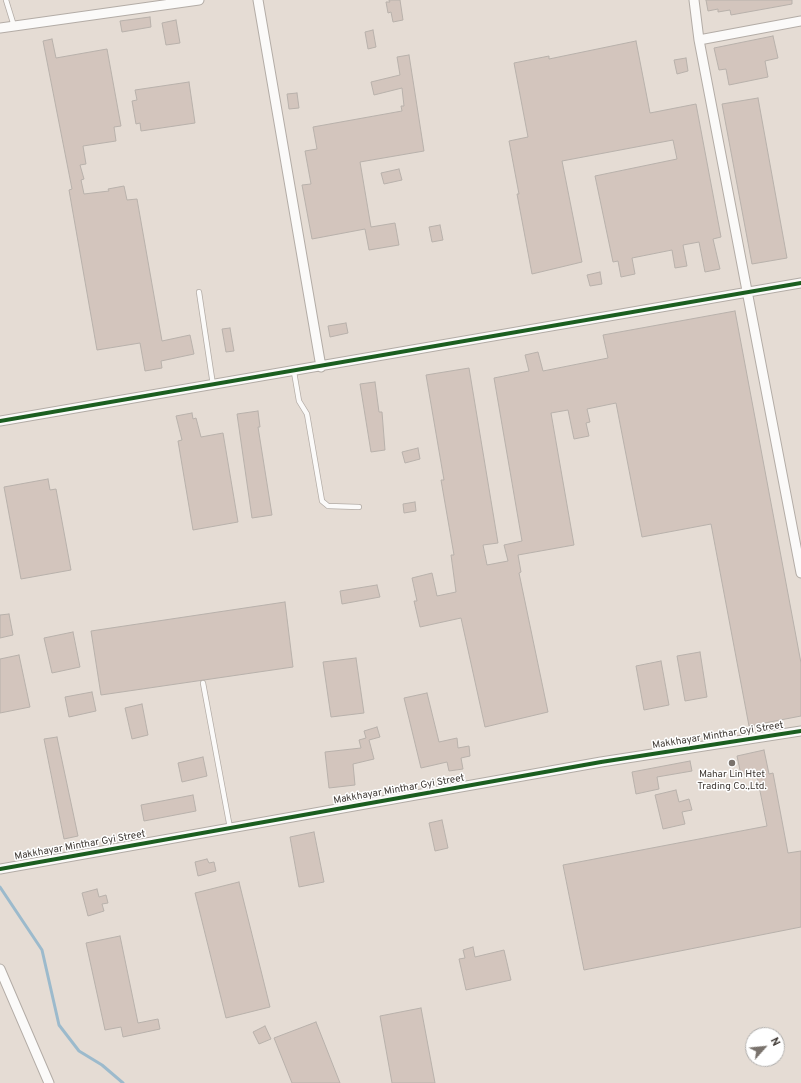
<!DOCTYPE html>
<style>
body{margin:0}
#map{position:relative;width:801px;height:1083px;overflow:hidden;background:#e5dcd4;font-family:Overpass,sans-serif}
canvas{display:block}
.north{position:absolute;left:745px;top:1027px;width:40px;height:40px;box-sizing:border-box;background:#fff;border:1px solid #b2b0ae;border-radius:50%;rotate:63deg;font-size:11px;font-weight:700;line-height:16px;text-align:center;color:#3f3934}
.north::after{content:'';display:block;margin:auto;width:14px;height:18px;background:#79726c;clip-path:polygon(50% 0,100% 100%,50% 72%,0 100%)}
</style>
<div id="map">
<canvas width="801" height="1083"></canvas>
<div class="north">N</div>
</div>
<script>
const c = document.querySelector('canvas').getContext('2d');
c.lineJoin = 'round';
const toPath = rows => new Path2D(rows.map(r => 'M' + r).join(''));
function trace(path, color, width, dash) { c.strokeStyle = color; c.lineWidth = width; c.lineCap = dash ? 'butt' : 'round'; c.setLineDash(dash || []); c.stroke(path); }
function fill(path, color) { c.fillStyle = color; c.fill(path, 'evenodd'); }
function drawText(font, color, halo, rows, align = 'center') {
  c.font = font + ' Overpass,sans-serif'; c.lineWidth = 3; c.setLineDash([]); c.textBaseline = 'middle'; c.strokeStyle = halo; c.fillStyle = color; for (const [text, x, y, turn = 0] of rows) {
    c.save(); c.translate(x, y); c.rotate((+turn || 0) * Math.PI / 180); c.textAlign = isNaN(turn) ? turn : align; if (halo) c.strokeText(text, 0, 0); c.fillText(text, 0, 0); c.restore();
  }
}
const stream = toPath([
 [0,887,42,950,59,1025,79,1051,102,1065,123,1083]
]);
const building = toPath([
 [389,0,400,0,403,20,393,22,391,12,388,13,386,2,390,2,389,0],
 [706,0,792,0,792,4,731,15,730,10,718,12,718,9,708,11,706,0],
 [150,17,151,27,122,32,120,21,150,17],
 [176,20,180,43,166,45,162,23,176,20],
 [373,30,376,47,368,49,365,32,373,30],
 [773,36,778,58,765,61,768,77,729,85,726,69,719,70,714,48,773,36],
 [52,39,56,58,107,49,121,126,114,127,116,141,83,146,86,164,80,165,84,179,81,180,84,194,109,191,108,189,124,186,127,200,137,199,162,341,190,335,194,354,161,361,162,368,145,371,140,343,97,350,69,190,72,189,43,41,52,39],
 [636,41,650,113,696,104,721,237,713,239,720,269,705,272,699,242,683,245,687,266,675,268,672,250,632,258,635,274,621,277,618,261,613,262,595,176,677,159,673,140,562,161,582,262,532,274,517,194,519,194,509,141,528,137,514,63,549,56,549,59,636,41],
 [409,55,424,151,360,162,371,227,395,223,399,245,369,250,365,229,312,239,302,185,311,184,305,151,317,149,313,127,402,111,401,106,404,106,402,88,374,95,371,82,400,75,397,57,409,55],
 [686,58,688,71,677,74,674,60,686,58],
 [189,82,195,123,141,131,140,123,136,124,132,101,137,100,135,90,189,82],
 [297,93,299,108,289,109,287,94,297,93],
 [758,98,787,258,752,264,722,104,758,98],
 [399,169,402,180,384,184,381,173,399,169],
 [440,225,443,240,432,242,429,227,440,225],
 [600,272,602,284,590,286,587,275,600,272],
 [735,311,801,663,801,716,749,726,711,524,642,537,616,403,587,409,590,422,586,423,589,436,574,439,568,410,551,413,574,545,518,555,521,572,519,573,548,712,485,727,461,618,420,627,414,601,417,601,412,578,432,573,437,596,456,592,451,555,454,555,441,480,444,480,426,375,469,368,498,543,483,545,487,565,508,561,504,545,522,541,494,378,529,371,525,355,538,352,543,371,608,358,603,335,735,311],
 [346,323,348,333,330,337,328,326,346,323],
 [230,328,234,351,226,352,222,329,230,328],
 [375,382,379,412,382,412,385,450,371,452,360,384,375,382],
 [258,411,260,427,258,427,272,515,252,518,237,414,258,411],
 [192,413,193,419,196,418,201,437,223,433,238,522,193,530,178,441,182,440,176,416,192,413],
 [418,448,420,459,405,463,402,452,418,448],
 [48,479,50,490,56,489,71,570,21,579,4,487,48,479],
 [415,502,416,511,404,513,403,504,415,502],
 [377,585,380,597,342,604,340,591,377,585],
 [285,602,293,667,101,695,91,631,285,602],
 [9,614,13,635,0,638,0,615,9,614],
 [73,632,80,667,52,673,44,638,73,632],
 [700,652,707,697,685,701,677,656,700,652],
 [19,655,30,707,0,713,0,659,19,655],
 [356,658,364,713,331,717,323,662,356,658],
 [661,661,669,705,644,710,636,666,661,661],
 [92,692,96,711,69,717,65,697,92,692],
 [427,693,439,742,457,738,458,748,469,746,470,756,461,758,463,769,449,771,447,762,421,768,404,698,427,693],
 [142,704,148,735,132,739,125,708,142,704],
 [377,727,380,737,369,740,374,759,353,764,355,785,329,788,325,752,361,748,359,740,366,738,364,731,377,727],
 [57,737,78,836,64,839,44,739,57,737],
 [764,750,769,774,773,773,788,853,801,851,801,927,584,970,563,865,767,826,756,771,741,775,737,756,764,750],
 [203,757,207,776,182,782,178,763,203,757],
 [690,761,692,771,657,777,659,789,636,794,632,772,690,761],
 [676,790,679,802,689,799,692,810,682,812,685,824,663,829,655,795,676,790],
 [193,795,196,811,144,821,141,805,193,795],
 [442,820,448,848,435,851,429,823,442,820],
 [314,832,324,882,299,887,290,837,314,832],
 [207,859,209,863,214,862,216,871,198,876,195,862,207,859],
 [239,882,270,1007,226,1018,195,893,239,882],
 [97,889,99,897,106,895,108,903,102,904,104,911,88,916,82,893,97,889],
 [120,936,138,1023,158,1019,160,1029,123,1037,121,1027,105,1030,86,943,120,936],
 [473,947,475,957,504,950,511,980,466,990,459,959,465,958,463,950,473,947],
 [421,1008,435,1083,392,1083,380,1016,421,1008],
 [316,1022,340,1083,292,1083,274,1038,316,1022],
 [265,1026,271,1039,259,1044,253,1032,265,1026]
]);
const service = toPath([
 [6,0,14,26],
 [199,292,213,385],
 [294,372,299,401,307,414,322,501,328,506,359,507],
 [203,683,230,828]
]);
const minor = toPath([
 [258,0,321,367],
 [694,0,699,40,801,573],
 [0,28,199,0],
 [699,40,801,21],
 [0,421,801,283],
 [0,869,601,762,801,731],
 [0,969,49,1083]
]);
const cycleway = toPath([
 [0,421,801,283],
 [0,869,601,762,801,731]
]);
const markers = [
 [732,763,4,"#79726c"]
];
const streetNames = [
 ["Makkhayar Minthar Gyi Street",718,736,-9],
 ["Makkhayar Minthar Gyi Street",399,790,-10],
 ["Makkhayar Minthar Gyi Street",80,846,-10]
];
const poiNames = [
 ["Mahar Lin Htet",732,775],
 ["Trading Co.,Ltd.",732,787]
];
trace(stream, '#9cbacc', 3);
fill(building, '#d3c5bd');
trace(building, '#b8b1ab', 1);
trace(service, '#b3aca6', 6);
trace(minor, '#b3aca6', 11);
trace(service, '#fbfaf9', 4.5);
trace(minor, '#fbfaf9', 9);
trace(cycleway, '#1b5e20', 4);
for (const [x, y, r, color] of markers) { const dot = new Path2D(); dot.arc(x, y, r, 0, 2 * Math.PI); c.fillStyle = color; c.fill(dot); trace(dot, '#fff', 1.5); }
drawText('10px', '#3f3934', '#fff', streetNames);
drawText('10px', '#3f3934', '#fff', poiNames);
</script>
